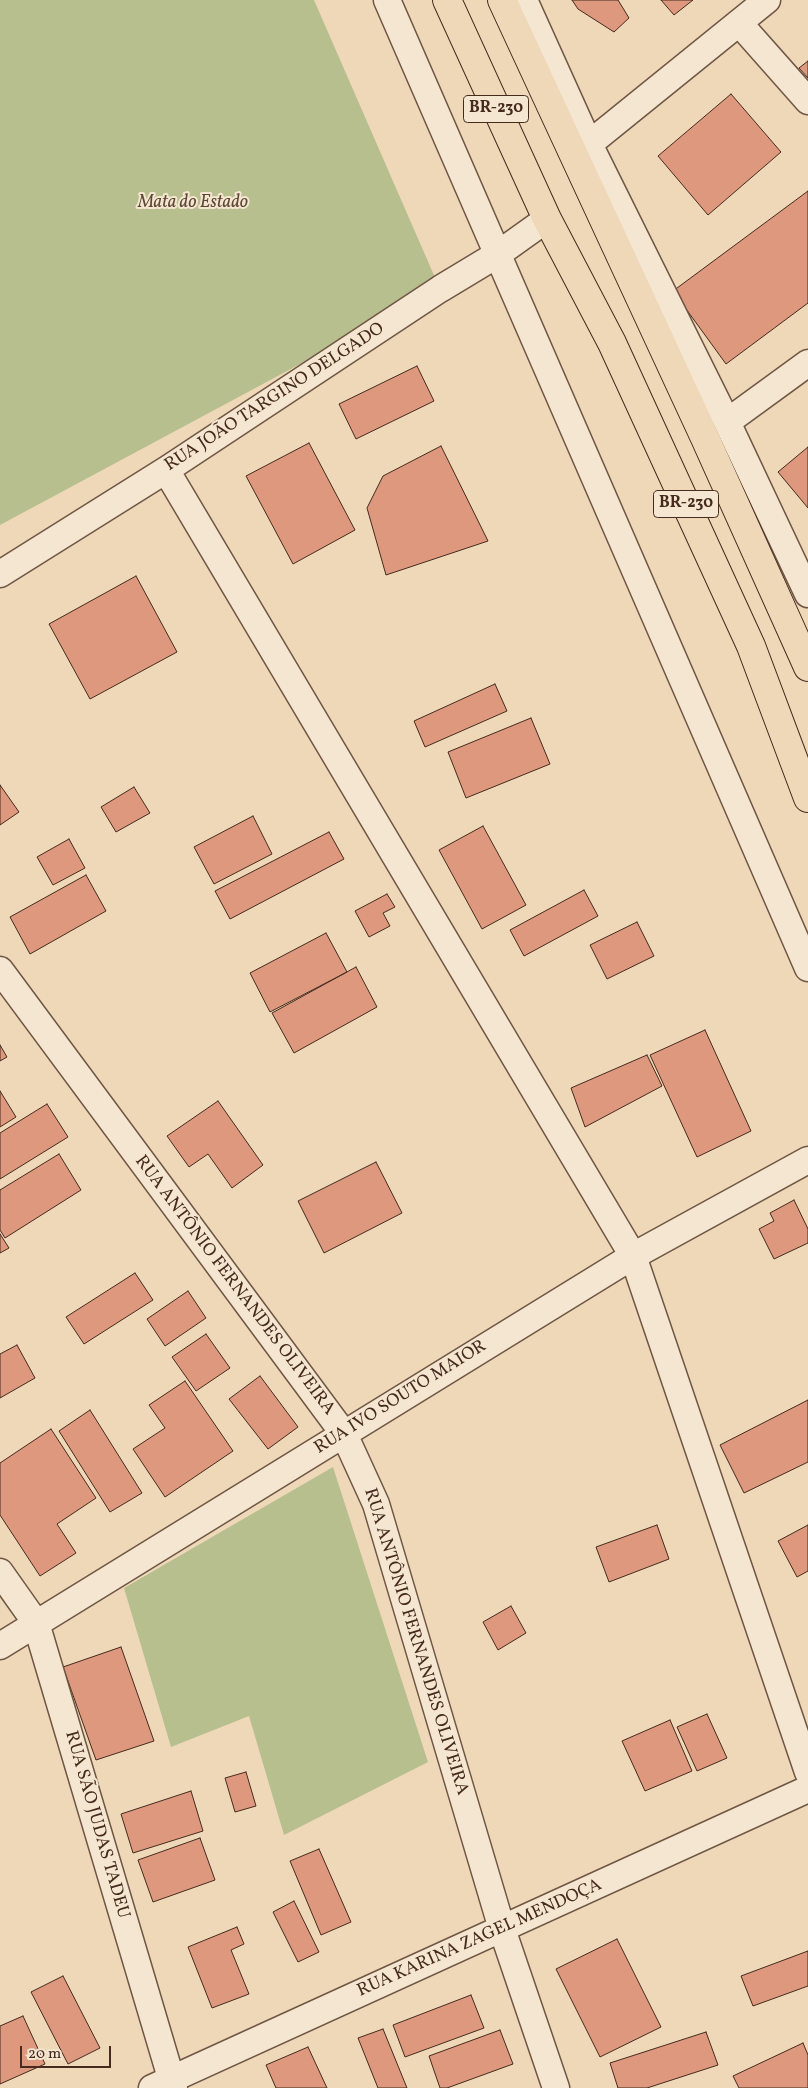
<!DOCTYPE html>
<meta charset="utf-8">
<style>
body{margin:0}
#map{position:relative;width:808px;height:2088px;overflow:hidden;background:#eed8b8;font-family:Vollkorn,serif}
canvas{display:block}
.scale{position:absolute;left:20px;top:2046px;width:91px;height:22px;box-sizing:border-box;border:2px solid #452a1d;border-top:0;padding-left:6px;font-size:15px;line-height:18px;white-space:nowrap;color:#452a1d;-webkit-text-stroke:4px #f4e6d1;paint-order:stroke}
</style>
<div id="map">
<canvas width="808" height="2088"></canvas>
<div class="scale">20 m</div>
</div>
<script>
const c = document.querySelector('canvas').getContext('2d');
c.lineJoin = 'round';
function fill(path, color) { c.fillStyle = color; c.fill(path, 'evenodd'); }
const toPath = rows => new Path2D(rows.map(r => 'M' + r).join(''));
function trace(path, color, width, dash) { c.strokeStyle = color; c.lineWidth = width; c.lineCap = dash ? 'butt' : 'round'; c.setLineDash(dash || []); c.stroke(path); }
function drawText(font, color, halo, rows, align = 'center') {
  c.font = font + ' Vollkorn,serif'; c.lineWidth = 4; c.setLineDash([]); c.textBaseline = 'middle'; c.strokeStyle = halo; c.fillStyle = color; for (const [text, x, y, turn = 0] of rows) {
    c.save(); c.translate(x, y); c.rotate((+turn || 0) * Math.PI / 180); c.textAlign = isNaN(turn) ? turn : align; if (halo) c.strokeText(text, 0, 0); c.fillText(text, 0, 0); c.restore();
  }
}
const green = toPath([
 [0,0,314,0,440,289,0,525],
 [333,1467,428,1762,284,1835,249,1716,171,1747,124,1588]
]);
const building = toPath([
 [572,0,618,0,629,18,614,32,578,9,572,0],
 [661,0,693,0,674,15,661,0],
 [808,61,808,78,799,68,808,61],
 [731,94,781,152,708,215,658,156,731,94],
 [808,191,808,303,726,364,673,291,808,191],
 [417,366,434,401,356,439,339,404,417,366],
 [309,443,355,530,293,564,246,476,309,443],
 [441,446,488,541,386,575,367,508,383,476,441,446],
 [808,447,808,508,778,472,808,447],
 [136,576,177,652,90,699,49,624,136,576],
 [495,684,507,711,425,747,414,721,495,684],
 [531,718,550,764,466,798,448,752,531,718],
 [0,785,19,812,0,825,0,785],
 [134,787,150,813,116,832,101,807,134,787],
 [253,816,272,854,214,884,194,847,253,816],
 [483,826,526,905,482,929,439,850,483,826],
 [329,832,344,859,230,919,215,891,329,832],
 [69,839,85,868,53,885,37,857,69,839],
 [86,875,106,911,30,954,10,917,86,875],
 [584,890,598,916,524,956,510,930,584,890],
 [387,894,395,907,383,913,390,926,369,937,355,911,387,894],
 [637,922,654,956,607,979,590,945,637,922],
 [326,933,347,972,270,1012,250,973,326,933],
 [356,967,377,1007,294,1053,272,1013,356,967],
 [705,1030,751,1131,697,1157,650,1055,705,1030],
 [0,1045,7,1057,0,1061,0,1045],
 [647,1055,662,1086,585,1127,571,1088,647,1055],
 [0,1091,16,1117,0,1127,0,1091],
 [218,1101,263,1165,232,1188,208,1154,189,1167,167,1136,218,1101],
 [47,1104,68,1137,0,1179,0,1133,47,1104],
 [59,1154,81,1190,5,1238,0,1230,0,1190,59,1154],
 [376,1162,402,1213,324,1253,298,1201,376,1162],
 [794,1200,808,1229,808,1243,774,1259,759,1229,774,1221,770,1213,794,1200],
 [0,1234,9,1248,0,1253,0,1234],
 [135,1273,153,1300,84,1344,66,1317,135,1273],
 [188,1291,206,1318,165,1346,147,1319,188,1291],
 [206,1334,230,1368,196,1391,172,1357,206,1334],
 [17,1345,35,1378,0,1398,0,1354,17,1345],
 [260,1376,298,1427,268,1449,229,1399,260,1376],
 [185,1381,233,1451,165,1497,133,1449,165,1428,149,1405,185,1381],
 [808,1400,808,1462,744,1493,720,1445,808,1400],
 [90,1410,142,1493,110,1512,59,1431,90,1410],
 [51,1429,96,1498,57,1524,76,1553,40,1576,0,1515,0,1463,51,1429],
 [657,1525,669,1559,609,1582,596,1547,657,1525],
 [808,1525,808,1571,797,1577,778,1541,808,1525],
 [511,1606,526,1633,498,1650,483,1622,511,1606],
 [121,1647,154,1741,96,1760,63,1667,121,1647],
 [707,1714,727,1758,697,1771,677,1727,707,1714],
 [670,1720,692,1771,645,1791,622,1741,670,1720],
 [246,1772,256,1806,235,1812,225,1778,246,1772],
 [191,1791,203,1831,133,1853,121,1814,191,1791],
 [200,1838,215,1880,153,1902,138,1860,200,1838],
 [319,1849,351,1922,321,1935,290,1861,319,1849],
 [294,1901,319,1952,298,1962,273,1912,294,1901],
 [237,1927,244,1944,231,1950,249,1994,212,2008,188,1947,237,1927],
 [617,1939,661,2027,600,2057,556,1969,617,1939],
 [808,1951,808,1986,753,2006,741,1976,808,1951],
 [63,1976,100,2048,68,2064,31,1992,63,1976],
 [471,1995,484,2028,405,2057,393,2025,471,1995],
 [23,2016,45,2064,0,2084,0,2026,23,2016],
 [383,2029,407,2088,378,2088,358,2038,383,2029],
 [500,2030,513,2064,447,2088,440,2088,429,2056,500,2030],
 [706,2032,718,2065,647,2088,618,2088,610,2063,706,2032],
 [803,2043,808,2055,808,2088,739,2088,733,2076,803,2043],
 [308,2047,327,2088,276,2088,266,2065,308,2047]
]);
const minor = toPath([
 [387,0,808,968],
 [524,0,589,144,727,422,808,594],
 [739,23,808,101],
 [589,144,767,0],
 [727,422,808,363],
 [166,470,633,1256,808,1772],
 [0,574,166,470,440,289,498,254,547,219],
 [0,970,344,1434,376,1504,502,1929,556,2088],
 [0,1572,36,1623,174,2088],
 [0,1646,633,1256,808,1160],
 [152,2088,808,1789]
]);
const trunk = toPath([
 [447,0,547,219,612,343,751,646,808,798],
 [502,0,705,438,808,667]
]);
const shields = [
 [496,109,65],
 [686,504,65]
];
const shieldNames = [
 ["BR-230",496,109],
 ["BR-230",686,504]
];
const parkNames = [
 ["Mata do Estado",193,204]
];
const streetNames = [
 ["RUA JOÃO TARGINO DELGADO",275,398,-33],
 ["RUA ANTÔNIO FERNANDES OLIVEIRA",234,1286,53],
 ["RUA IVO SOUTO MAIOR",401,1398,-32],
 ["RUA ANTÔNIO FERNANDES OLIVEIRA",415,1642,73],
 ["RUA SÃO JUDAS TADEU",96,1825,74],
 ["RUA KARINA ZAGEL MENDOÇA",480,1939,-24]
];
fill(green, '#b8bf8f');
fill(building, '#dd987d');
trace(building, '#452a1d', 1);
trace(minor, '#6f5644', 29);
trace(trunk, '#452a1d', 30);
trace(minor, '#f4e6d1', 26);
trace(trunk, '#eed8b8', 28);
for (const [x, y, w] of shields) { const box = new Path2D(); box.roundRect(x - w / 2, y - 13.5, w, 27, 4); c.fillStyle = '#f4e6d1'; c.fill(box); trace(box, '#452a1d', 1); }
drawText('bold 16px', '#452a1d', null, shieldNames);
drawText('italic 18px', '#5c4834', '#f4e6d1', parkNames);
drawText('18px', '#452a1d', '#f4e6d1', streetNames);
</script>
